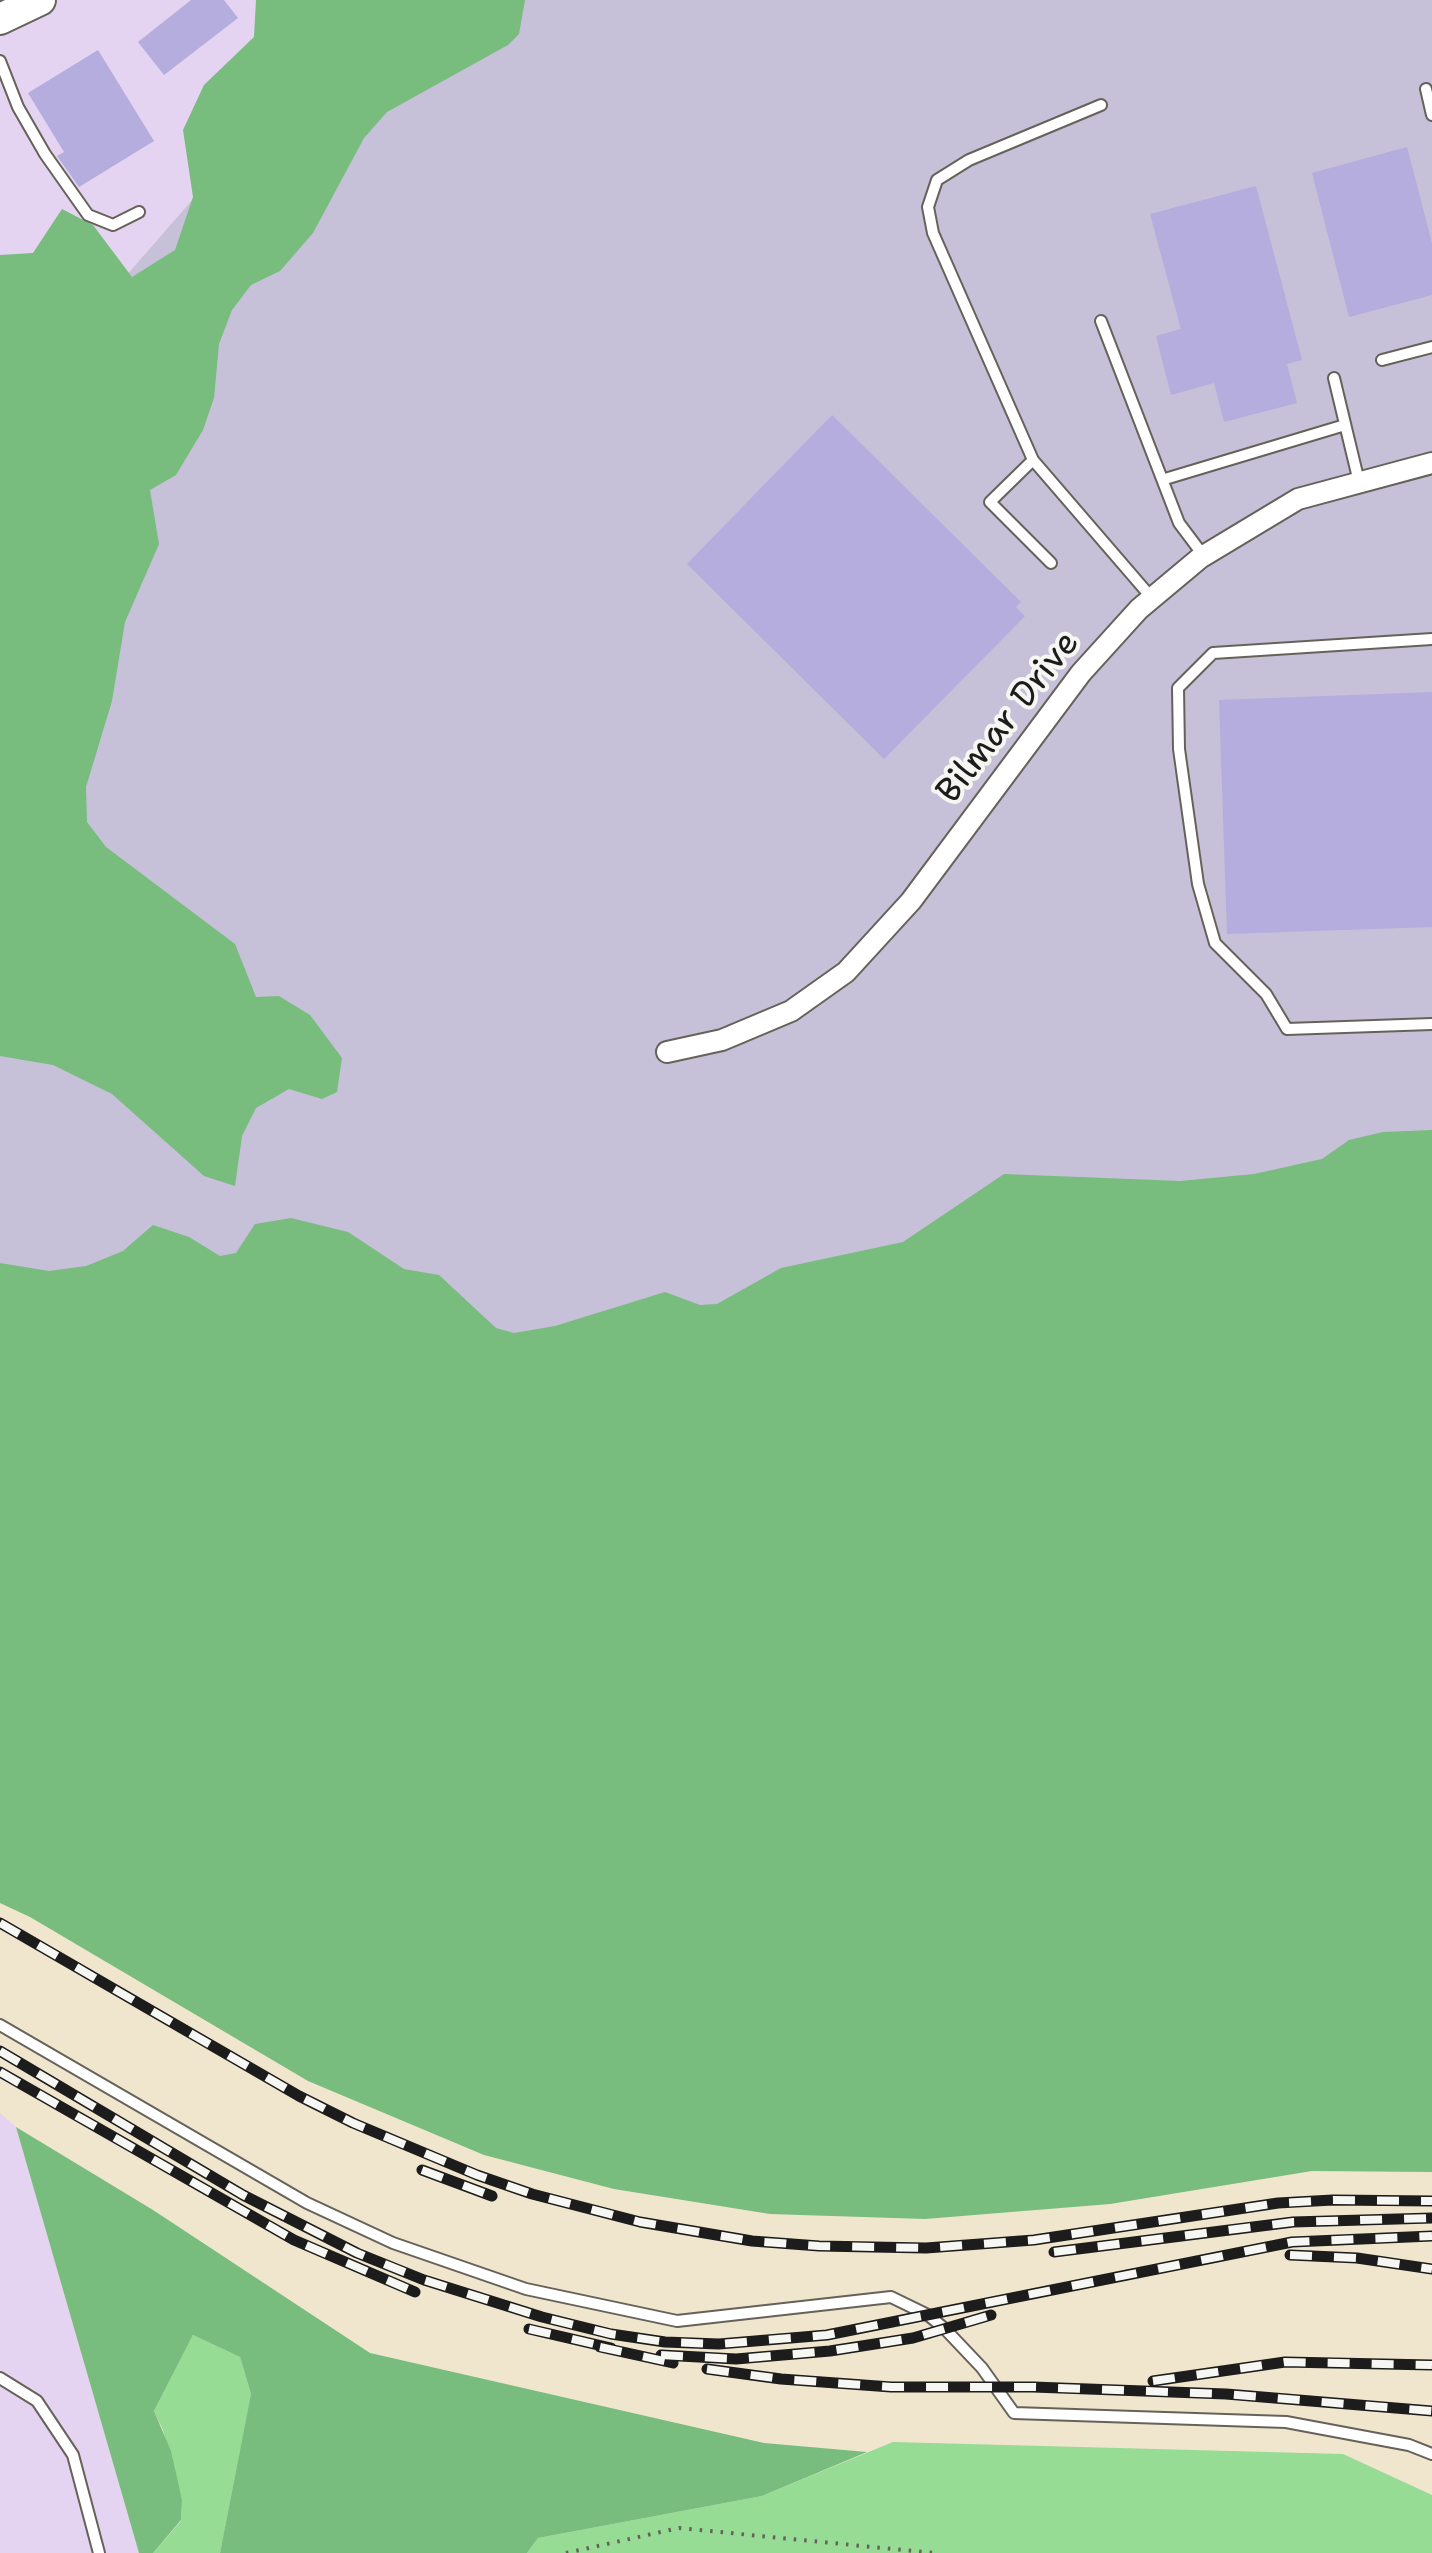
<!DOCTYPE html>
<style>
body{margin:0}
canvas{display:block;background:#f0e5cd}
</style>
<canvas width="1432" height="2553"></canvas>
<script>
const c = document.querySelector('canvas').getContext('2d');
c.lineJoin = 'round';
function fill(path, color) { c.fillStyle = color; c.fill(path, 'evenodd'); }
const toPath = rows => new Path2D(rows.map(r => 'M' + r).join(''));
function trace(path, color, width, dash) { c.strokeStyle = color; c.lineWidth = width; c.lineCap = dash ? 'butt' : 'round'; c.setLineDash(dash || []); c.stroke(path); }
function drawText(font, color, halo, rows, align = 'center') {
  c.font = font + ' "Shantell Sans",sans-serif'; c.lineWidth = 8; c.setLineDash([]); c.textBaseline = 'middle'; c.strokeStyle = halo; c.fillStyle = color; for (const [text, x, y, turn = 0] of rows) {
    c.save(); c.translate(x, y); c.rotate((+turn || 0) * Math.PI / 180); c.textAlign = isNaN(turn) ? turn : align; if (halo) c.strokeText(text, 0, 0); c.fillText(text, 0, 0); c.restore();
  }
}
const built = toPath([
 [40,0,367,0,0,420,0,19],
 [0,2113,16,2127,139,2553,0,2553]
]);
const industrial = toPath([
 [367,0,1432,0,1432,1333,0,1365,0,420]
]);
const green = toPath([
 [193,2335,240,2357,251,2394,249,2406,220,2553,153,2553,181,2521,182,2500,163,2430,154,2411],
 [893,2442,1343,2454,1432,2495,1432,2553,527,2553,538,2538,762,2496]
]);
const forest = toPath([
 [256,0,525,0,519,34,508,45,387,112,364,138,313,233,280,271,251,285,232,310,219,344,214,398,203,430,176,475,150,490,159,544,125,622,112,701,86,787,87,822,106,847,235,944,256,997,279,996,310,1015,342,1058,337,1092,322,1099,289,1089,256,1108,242,1136,235,1186,204,1176,112,1094,53,1065,0,1056,0,255,33,253,62,209,93,225,132,277,175,250,193,197,183,130,204,85,254,37],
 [1432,1130,1432,2172,1312,2171,1110,2204,925,2219,770,2214,614,2189,484,2155,308,2081,30,1917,0,1903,0,1263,49,1271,86,1266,123,1251,153,1225,189,1237,220,1256,236,1253,255,1224,291,1218,348,1232,404,1269,439,1275,496,1328,514,1333,555,1326,665,1292,700,1305,717,1304,781,1268,903,1242,1004,1174,1180,1181,1254,1174,1322,1159,1349,1140,1383,1132],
 [16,2127,153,2210,370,2353,764,2443,867,2452,762,2496,538,2538,527,2553,220,2553,251,2394,240,2357,193,2335,154,2411,171,2451,182,2500,181,2520,153,2553,139,2553]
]);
const building = toPath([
 [191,0,224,0,238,18,164,75,138,42],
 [98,50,154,141,79,187,57,156,64,152,28,93],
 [1407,147,1432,243,1432,295,1349,317,1312,173],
 [1256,186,1302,360,1287,364,1297,403,1224,422,1214,383,1171,395,1156,336,1181,329,1150,214],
 [832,415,1021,602,1016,607,1025,616,884,759,687,564],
 [1432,692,1432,927,1227,934,1219,700]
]);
const path = toPath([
 [566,2553,679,2528,934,2553]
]);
const service = toPath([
 [0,61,18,107,45,154,88,215,113,225,139,212],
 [1426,89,1432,115],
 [1101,105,969,160,937,180,928,207,933,233,1033,460,1151,597],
 [1101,321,1179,523,1203,555],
 [1382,360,1432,347],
 [1334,378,1359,482],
 [1033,460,990,502,1051,563],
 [1165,479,1345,425],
 [1432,639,1213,653,1178,688,1179,749,1198,884,1215,943,1266,994,1287,1029,1432,1024],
 [0,2025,307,2203,393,2243,526,2289,677,2321,891,2297,928,2315,945,2329,982,2368,1014,2413,1286,2422,1409,2445,1432,2454],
 [0,2378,37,2401,73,2455,99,2553]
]);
const minor = toPath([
 [667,1052,722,1040,791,1011,846,972,911,901,1081,673,1139,609,1200,558,1298,499,1432,463]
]);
const secondary = toPath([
 [0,19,40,0]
]);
const rail = toPath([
 [0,1923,299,2096,353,2123,477,2175,532,2194,640,2222,752,2241,819,2246,926,2248,1034,2240,1278,2203,1333,2200,1432,2201],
 [0,2051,243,2195,357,2253,424,2280,542,2317,611,2334,665,2342,719,2344,827,2335,1292,2242,1432,2236],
 [0,2072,294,2240,415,2292],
 [422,2170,492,2196],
 [1054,2252,1293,2222,1432,2218],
 [1290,2255,1357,2258,1432,2269],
 [529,2329,611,2348],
 [600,2347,673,2363],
 [661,2355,736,2359,830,2351,913,2338,991,2315],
 [707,2369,781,2379,891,2387,1033,2387,1226,2394,1432,2411],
 [1153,2381,1285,2362,1432,2365]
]);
const streetNames = [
 ["Bilmar Drive",1009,718,-52]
];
fill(built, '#e4d3f1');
fill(industrial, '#c6c0d9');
fill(green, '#96dc95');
fill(forest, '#78bc7e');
fill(building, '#b4addd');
trace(service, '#66625a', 14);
trace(minor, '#66625a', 24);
trace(secondary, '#66625a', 34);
trace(path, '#66625a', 4, [2.5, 8]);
trace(service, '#fff', 10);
trace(minor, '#fff', 20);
trace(secondary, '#fff', 30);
trace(rail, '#1c1c1c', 11);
trace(rail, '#f6f6f2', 8, [22]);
drawText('35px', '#1c1c1c', '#f6f6f2', streetNames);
</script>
